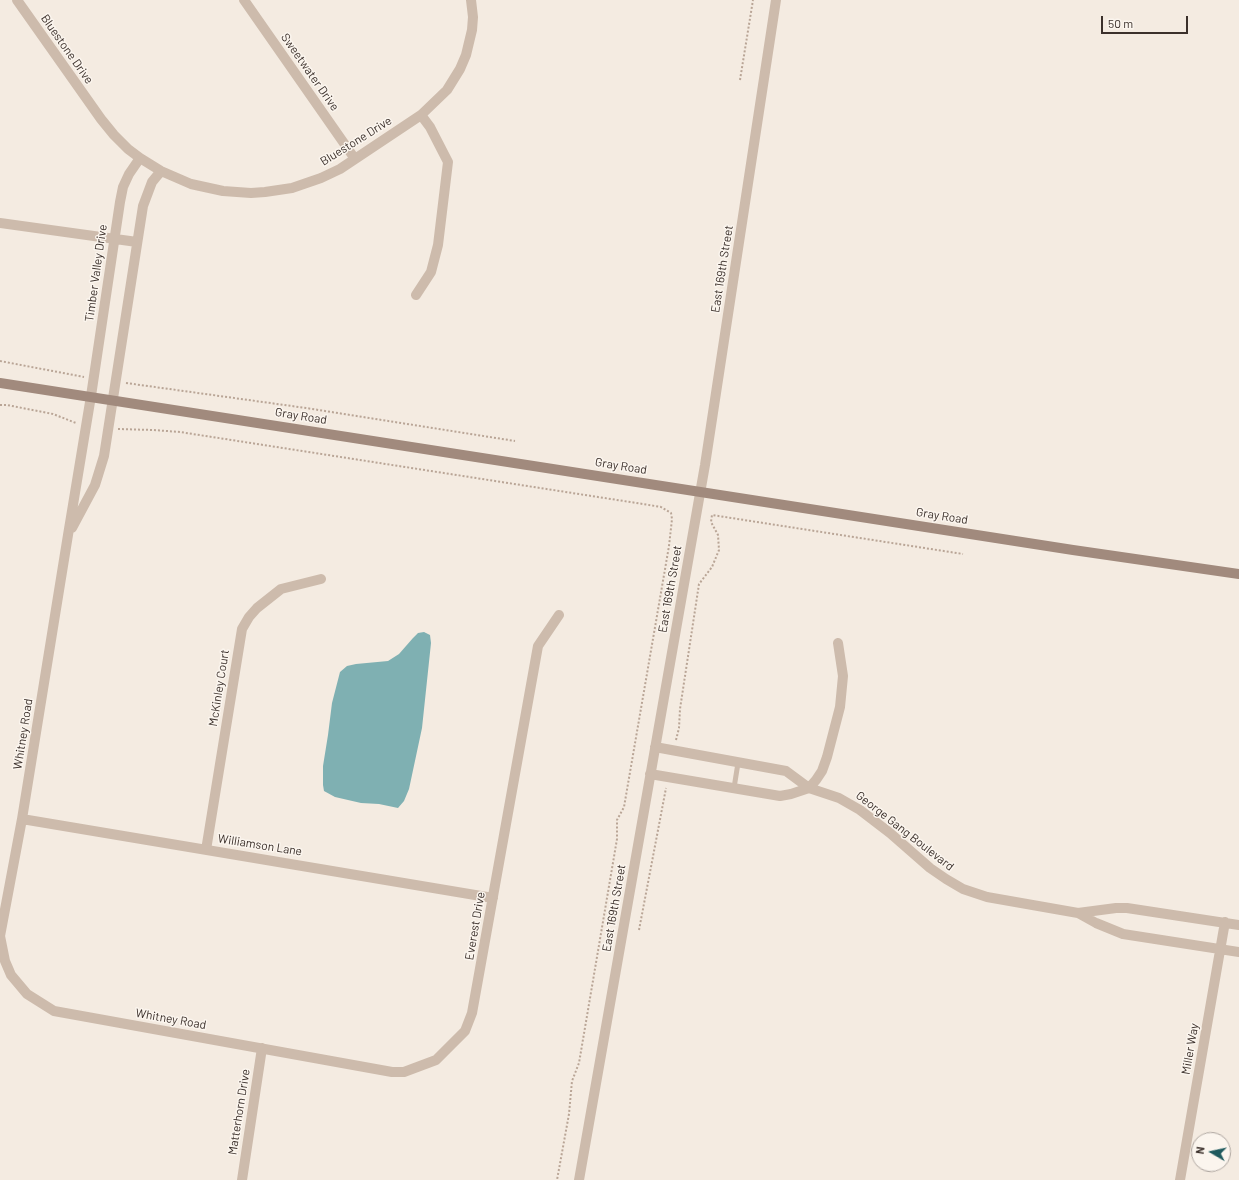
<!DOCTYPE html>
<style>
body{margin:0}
#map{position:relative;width:1239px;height:1180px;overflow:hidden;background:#f4ebe1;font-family:Barlow,sans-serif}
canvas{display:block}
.north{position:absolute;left:1191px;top:1132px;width:40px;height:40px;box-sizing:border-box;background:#fbf5ee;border:1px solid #aea6a0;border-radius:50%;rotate:279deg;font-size:11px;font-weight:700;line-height:16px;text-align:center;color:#3b302b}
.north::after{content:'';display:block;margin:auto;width:14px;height:18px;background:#1f5a5e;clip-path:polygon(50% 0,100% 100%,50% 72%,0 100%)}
.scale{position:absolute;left:1101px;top:16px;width:87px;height:18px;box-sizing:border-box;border:2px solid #3b302b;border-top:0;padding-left:5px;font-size:12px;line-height:14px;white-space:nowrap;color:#3b302b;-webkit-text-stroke:3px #fbf5ee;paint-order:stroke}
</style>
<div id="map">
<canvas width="1239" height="1180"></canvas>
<div class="north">N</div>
<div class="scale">50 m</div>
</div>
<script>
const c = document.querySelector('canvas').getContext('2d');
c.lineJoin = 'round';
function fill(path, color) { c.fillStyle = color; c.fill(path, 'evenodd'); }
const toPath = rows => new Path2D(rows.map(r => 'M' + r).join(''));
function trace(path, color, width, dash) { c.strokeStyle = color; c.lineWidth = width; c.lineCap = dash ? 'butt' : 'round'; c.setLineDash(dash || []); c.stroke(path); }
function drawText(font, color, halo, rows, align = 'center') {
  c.font = font + ' Barlow,sans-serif'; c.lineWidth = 3; c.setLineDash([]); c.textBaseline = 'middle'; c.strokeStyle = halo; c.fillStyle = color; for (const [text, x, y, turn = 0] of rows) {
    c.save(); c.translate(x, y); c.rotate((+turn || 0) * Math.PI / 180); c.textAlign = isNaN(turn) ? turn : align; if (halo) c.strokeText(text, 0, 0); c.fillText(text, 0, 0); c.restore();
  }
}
const water = toPath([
 [424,632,430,635,431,643,422,728,409,789,404,801,398,808,379,804,361,803,335,797,324,791,323,785,323,766,328,735,332,703,340,672,347,666,356,664,388,661,399,654,413,638,418,633]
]);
const path = toPath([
 [740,80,753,0],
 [0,361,84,377],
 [126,383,306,408,515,441],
 [0,405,7,405,53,414,76,423],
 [118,429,153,430,180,432,643,504,661,507,671,513,672,519,669,546,624,807,617,820,617,839,579,1063,572,1081,569,1114,557,1180],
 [676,740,679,728,680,709,699,584,712,567,719,550,718,535,711,522,712,515,963,554],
 [639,930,666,788]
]);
const lane = toPath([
 [734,788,738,763]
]);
const street = toPath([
 [17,0,101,119,114,135,128,149,140,158,161,171,191,184,223,191,251,193,265,192,292,188,321,178,340,169,421,115,447,90,460,69,466,55,472,30,473,17,471,0],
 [244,0,355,159],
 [0,223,137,242],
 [416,295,431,272,438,245,448,162,430,127,421,115],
 [72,528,95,485,104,456,143,206,152,182,161,171],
 [655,747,786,771,809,788,839,798,860,810,890,833,930,868,946,879,963,889,987,897,1078,913,1116,908,1127,908,1239,925],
 [650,774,780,796,791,794,809,788,816,780,822,771,827,757,840,707,843,676,838,643],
 [22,819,493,898],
 [206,850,242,629,249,617,257,608,281,589,321,579],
 [1078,913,1096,923,1123,934,1239,952],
 [0,936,5,961,11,975,27,994,54,1011,392,1072,404,1072,436,1060,465,1031,472,1013,538,646,559,615],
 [0,936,22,819,68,535,91,396,120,202,123,187,129,174,140,158],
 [242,1180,262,1048],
 [579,1180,705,465,776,0],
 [1180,1180,1225,922]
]);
const secondary = toPath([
 [0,383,1073,550,1239,574]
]);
const streetNames = [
 ["Bluestone Drive",67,49,55],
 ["Sweetwater Drive",310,72,55],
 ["Bluestone Drive",356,141,-32],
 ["East 169th Street",722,269,-81],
 ["Timber Valley Drive",96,273,-82],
 ["Gray Road",301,416,9],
 ["Gray Road",621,466,9],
 ["Gray Road",942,516,9],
 ["East 169th Street",670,589,-80],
 ["McKinley Court",219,688,-81],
 ["Whitney Road",23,734,-81],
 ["George Gang Boulevard",905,831,38],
 ["Williamson Lane",260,845,9],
 ["East 169th Street",614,908,-80],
 ["Everest Drive",475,926,-80],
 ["Whitney Road",171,1019,10],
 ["Miller Way",1190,1049,-80],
 ["Matterhorn Drive",239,1112,-81]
];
fill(water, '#7fb0b2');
trace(path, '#b9a596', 2, [2, 2]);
trace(lane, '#cdbbac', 5);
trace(street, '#cdbbac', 10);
trace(secondary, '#a18a7d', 10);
drawText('12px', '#3b302b', '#fbf5ee', streetNames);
</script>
